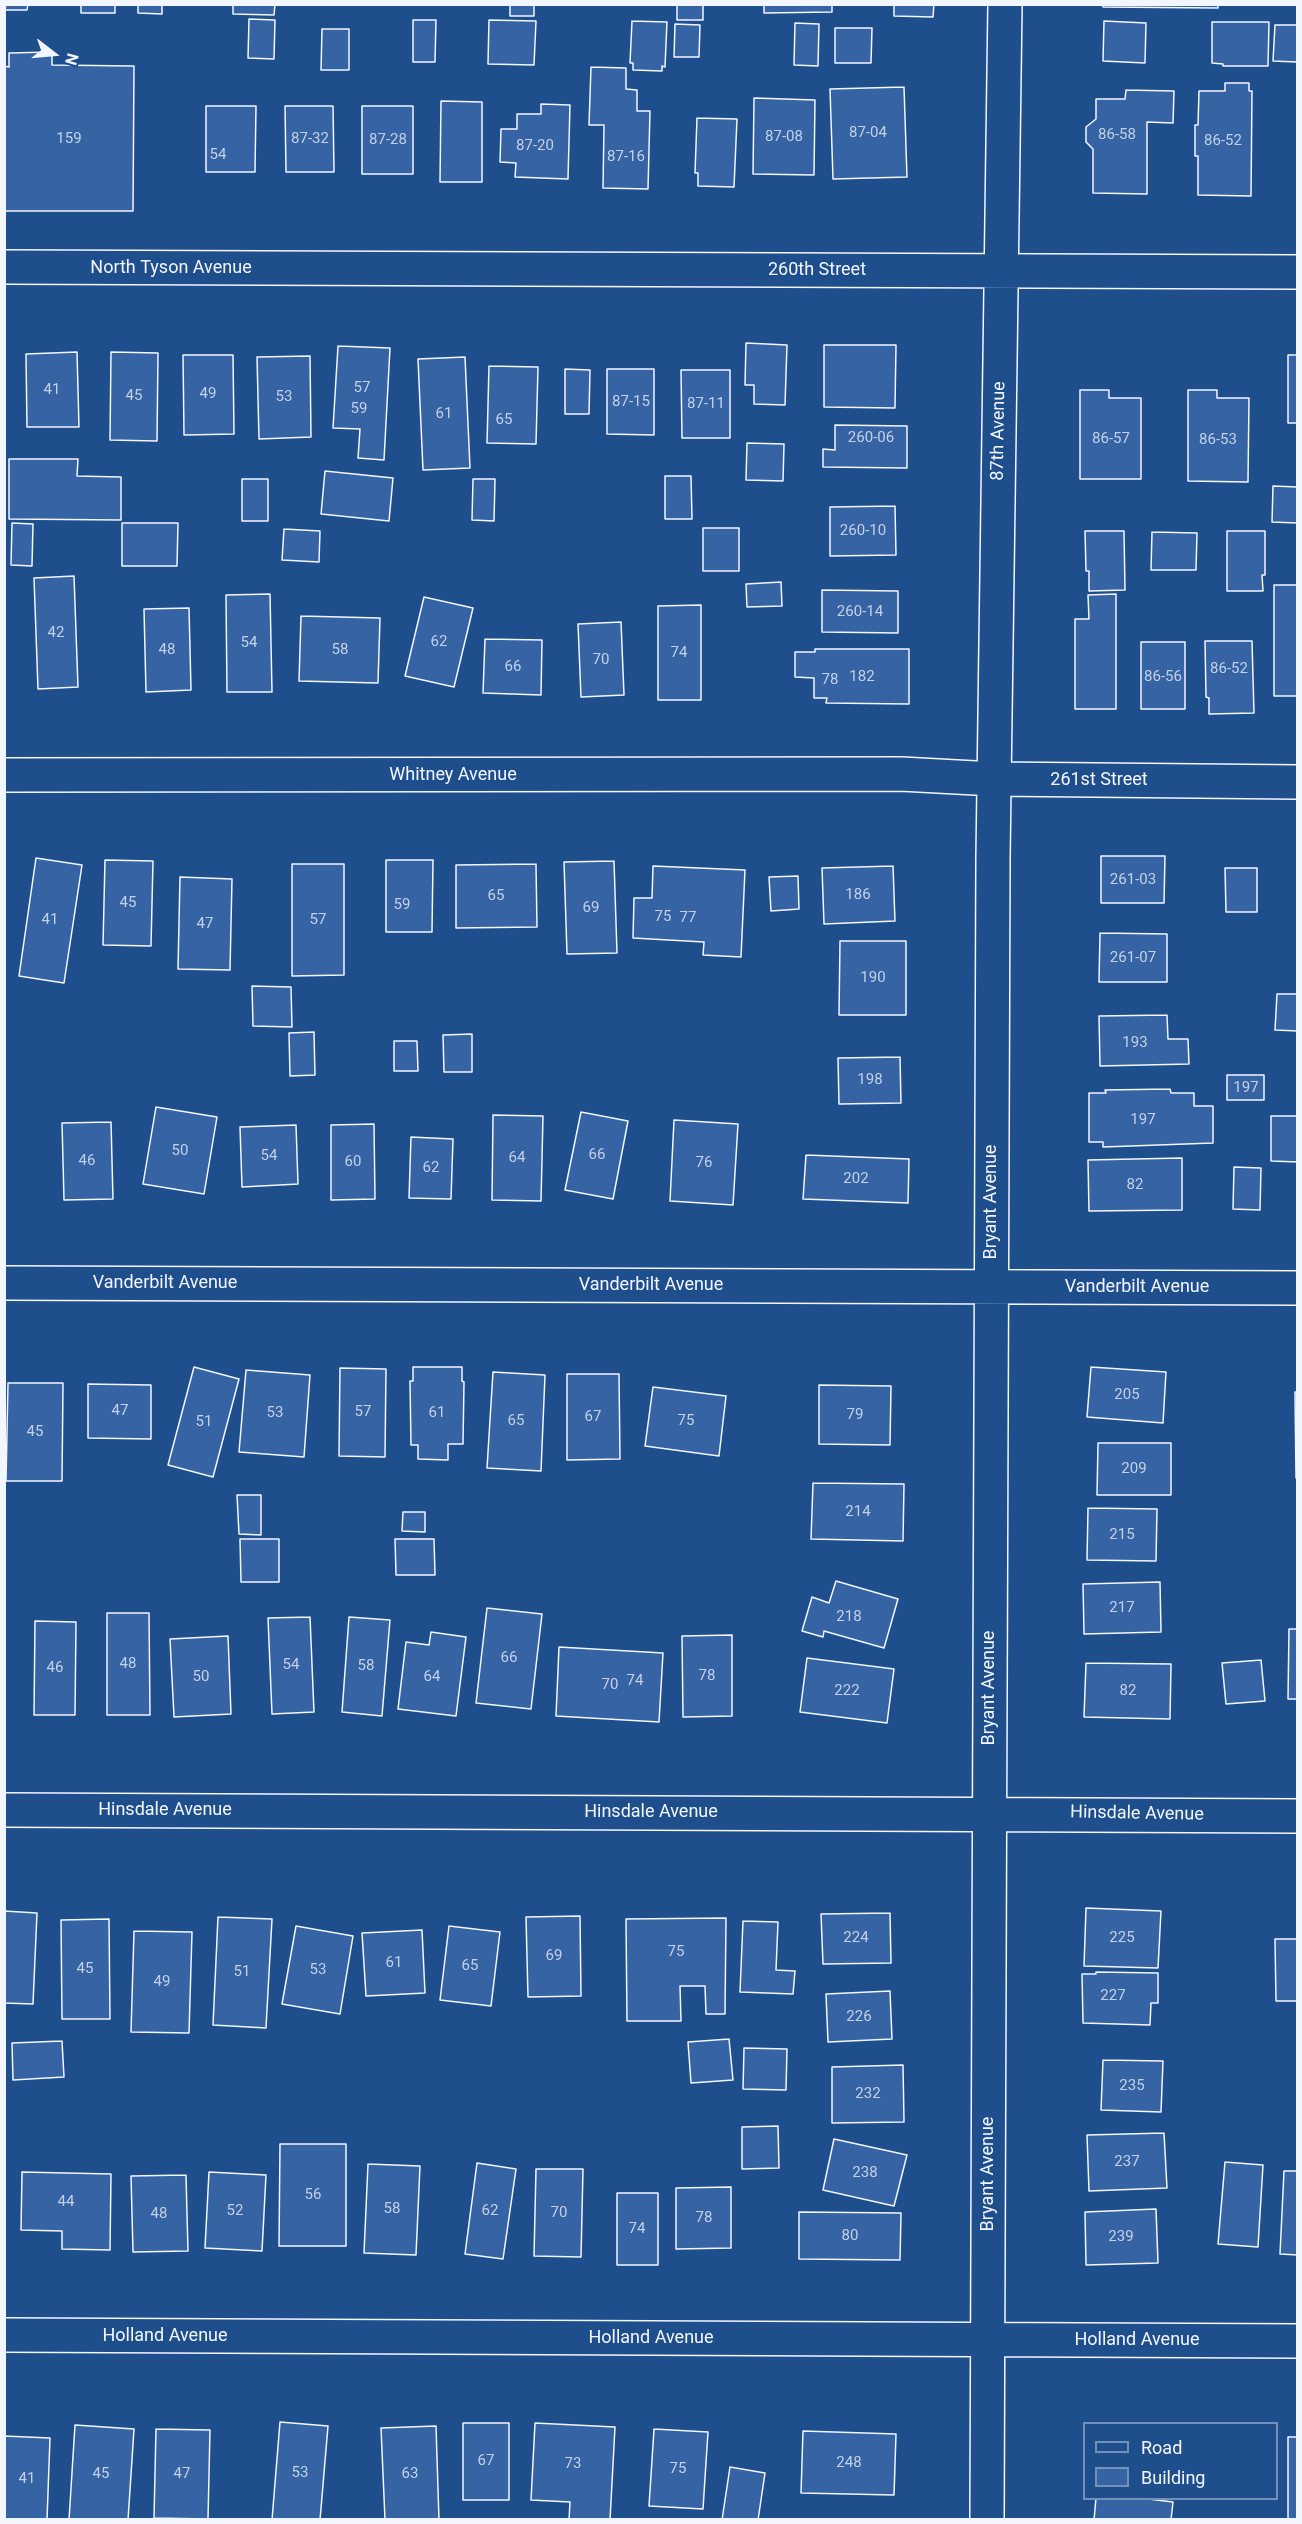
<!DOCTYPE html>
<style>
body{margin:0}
#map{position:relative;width:1302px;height:2524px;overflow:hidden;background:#1f4e8c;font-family:Roboto,sans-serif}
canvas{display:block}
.frame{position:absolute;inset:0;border:6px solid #f2f6ff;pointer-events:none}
.legend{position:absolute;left:1083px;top:2422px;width:195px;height:78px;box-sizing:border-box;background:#1f4e8c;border:2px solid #7391ba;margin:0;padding:8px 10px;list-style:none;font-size:18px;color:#f2f6ff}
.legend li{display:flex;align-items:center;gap:12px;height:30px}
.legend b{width:30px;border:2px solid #7391ba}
.north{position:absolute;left:24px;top:24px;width:60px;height:60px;-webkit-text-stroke:4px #1f4e8c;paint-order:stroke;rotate:106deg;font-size:16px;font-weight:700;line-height:24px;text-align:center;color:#f2f6ff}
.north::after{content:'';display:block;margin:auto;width:21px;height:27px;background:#f2f6ff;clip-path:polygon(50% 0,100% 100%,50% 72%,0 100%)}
</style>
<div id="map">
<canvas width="1302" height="2524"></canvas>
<div class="frame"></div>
<ul class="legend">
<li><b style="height:8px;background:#1f4e8c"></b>Road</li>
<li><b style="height:16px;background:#3563a3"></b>Building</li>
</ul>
<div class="north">N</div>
</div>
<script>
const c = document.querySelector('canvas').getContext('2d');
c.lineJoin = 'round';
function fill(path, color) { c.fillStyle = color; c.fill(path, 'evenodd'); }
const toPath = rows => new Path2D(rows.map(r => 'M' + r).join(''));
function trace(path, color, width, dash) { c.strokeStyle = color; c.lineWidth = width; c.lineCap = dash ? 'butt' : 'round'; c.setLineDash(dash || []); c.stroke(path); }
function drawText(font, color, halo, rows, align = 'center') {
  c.font = font + ' Roboto,sans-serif'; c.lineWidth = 4.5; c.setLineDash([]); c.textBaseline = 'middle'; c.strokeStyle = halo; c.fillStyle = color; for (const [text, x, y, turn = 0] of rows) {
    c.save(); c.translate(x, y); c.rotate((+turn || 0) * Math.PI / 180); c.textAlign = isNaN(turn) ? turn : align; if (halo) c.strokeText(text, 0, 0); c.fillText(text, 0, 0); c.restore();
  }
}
const building = toPath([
 [6,4,28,4,27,10,5,10,6,4],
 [81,4,115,4,115,13,81,13,81,4],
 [138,4,162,4,162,14,138,13,138,4],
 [233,4,275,4,274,15,233,14,233,4],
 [510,4,534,4,534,16,510,16,510,4],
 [677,4,703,4,703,20,677,20,677,4],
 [764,4,832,4,832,12,764,13,764,4],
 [894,4,934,4,933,17,894,16,894,4],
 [1103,4,1218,4,1218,8,1103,7,1103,4],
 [249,19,275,20,274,59,248,58,249,19],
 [413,20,436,20,435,62,413,62,413,20],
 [489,20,536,21,534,65,488,64,489,20],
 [632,21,667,22,665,67,662,66,662,71,633,70,633,63,630,63,632,21],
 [1104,21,1146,23,1145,63,1103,61,1104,21],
 [1212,22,1269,22,1268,66,1223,66,1223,64,1212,63,1212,22],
 [795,23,819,24,818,66,794,65,795,23],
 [675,24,700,25,699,57,674,57,675,24],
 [1275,25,1298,25,1297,62,1273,61,1275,25],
 [835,28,872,28,871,63,835,63,835,28],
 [322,29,349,29,349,70,321,70,322,29],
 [52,52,52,65,134,66,133,211,4,211,4,66,9,67,9,53,52,52],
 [591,67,626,68,626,89,637,90,637,111,650,111,648,189,603,188,604,125,589,125,591,67],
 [1225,83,1249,83,1249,91,1252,91,1251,196,1198,195,1198,156,1195,156,1195,125,1198,125,1199,91,1225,91,1225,83],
 [904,87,907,177,833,179,830,89,904,87],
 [1126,90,1174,91,1173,123,1147,122,1147,194,1093,193,1093,149,1086,142,1086,127,1096,119,1096,99,1125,99,1126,90],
 [754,98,815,100,814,175,753,174,754,98],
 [441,101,482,102,482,182,440,182,441,101],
 [541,104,570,105,568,179,515,177,516,163,500,162,501,129,517,129,517,114,541,114,541,104],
 [206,106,256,106,255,172,206,172,206,106],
 [285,106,333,106,334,172,286,172,285,106],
 [362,106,413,106,413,174,362,174,362,106],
 [697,118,737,119,734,187,698,186,698,173,695,173,697,118],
 [746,343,787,345,785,405,754,404,754,385,745,385,746,343],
 [824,345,896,345,895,408,824,407,824,345],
 [338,346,390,348,384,460,358,458,360,429,333,428,338,346],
 [77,352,79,427,27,427,26,354,77,352],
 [111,352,158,353,157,441,110,440,111,352],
 [183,355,233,355,234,434,184,435,183,355],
 [1288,355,1298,355,1298,423,1288,423,1288,355],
 [310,356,311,437,259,439,257,357,310,356],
 [465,357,470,468,423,470,418,359,465,357],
 [489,366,538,367,536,444,487,443,489,366],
 [565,369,590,370,589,414,565,414,565,369],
 [607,369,654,369,654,435,607,434,607,369],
 [681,370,730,370,730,438,682,438,681,370],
 [1080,390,1109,390,1109,398,1141,398,1141,479,1080,479,1080,390],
 [1188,390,1217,390,1217,398,1249,398,1248,482,1188,481,1188,390],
 [835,425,907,426,907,468,823,467,823,449,835,450,835,425],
 [747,443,784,444,783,481,746,480,747,443],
 [9,459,78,459,77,476,121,477,121,520,9,519,9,459],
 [325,471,393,478,389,521,321,514,325,471],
 [665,476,691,476,692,519,665,519,665,476],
 [242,479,268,479,268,521,242,521,242,479],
 [473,479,495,479,494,521,472,520,473,479],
 [1273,486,1298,487,1297,523,1272,522,1273,486],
 [895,506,896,555,830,556,830,507,895,506],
 [12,523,33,524,32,566,11,565,12,523],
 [122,523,178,523,177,566,122,566,122,523],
 [703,528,739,528,739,571,703,571,703,528],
 [284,529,320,531,319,562,282,560,284,529],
 [1085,531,1124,531,1125,590,1089,591,1089,571,1086,571,1085,531],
 [1227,531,1265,531,1265,575,1262,575,1263,591,1227,591,1227,531],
 [1152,532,1197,533,1196,570,1151,570,1152,532],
 [74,576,78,687,38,689,34,578,74,576],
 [781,582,782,606,747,607,746,584,781,582],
 [1274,585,1298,585,1298,696,1274,696,1274,585],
 [822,590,898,591,898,633,822,632,822,590],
 [270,594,272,692,227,692,226,595,270,594],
 [1116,594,1116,709,1075,709,1075,619,1089,619,1088,595,1116,594],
 [424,597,473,608,454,687,405,676,424,597],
 [701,605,701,700,658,700,658,606,701,605],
 [189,608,191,690,146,692,144,609,189,608],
 [301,616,380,618,378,683,299,681,301,616],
 [621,622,624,695,581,697,578,624,621,622],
 [485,639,542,640,541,695,483,693,485,639],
 [1205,641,1252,641,1254,713,1209,714,1209,698,1206,697,1205,641],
 [1141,642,1185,642,1185,709,1141,709,1141,642],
 [815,649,909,649,909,704,826,703,827,698,814,698,814,678,795,677,795,652,815,652,815,649],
 [1101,856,1165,856,1164,903,1101,903,1101,856],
 [36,858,82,865,64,983,19,976,36,858],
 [105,860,153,861,151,946,103,945,105,860],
 [386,860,433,860,432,932,386,932,386,860],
 [614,861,617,953,567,954,564,862,614,861],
 [292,864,344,864,344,975,292,976,292,864],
 [536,864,537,927,456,928,456,865,536,864],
 [653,866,745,870,741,957,703,955,704,942,633,938,634,898,652,898,653,866],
 [893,866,895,921,824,924,822,868,893,866],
 [1225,868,1257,868,1257,912,1226,912,1225,868],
 [798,876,799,909,771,911,769,877,798,876],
 [180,877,232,879,230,970,178,969,180,877],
 [1100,933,1167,934,1167,982,1099,982,1100,933],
 [840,941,906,941,906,1015,839,1015,840,941],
 [252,986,291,987,292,1027,253,1026,252,986],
 [1277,994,1298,994,1298,1031,1275,1030,1277,994],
 [1167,1015,1168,1039,1188,1039,1189,1064,1100,1066,1099,1016,1167,1015],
 [314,1032,315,1075,290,1076,289,1033,314,1032],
 [472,1034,472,1072,444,1072,443,1035,472,1034],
 [394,1041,417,1041,418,1071,394,1071,394,1041],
 [900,1057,901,1103,839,1104,838,1058,900,1057],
 [1227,1075,1264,1075,1264,1100,1227,1100,1227,1075],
 [1170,1089,1171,1093,1194,1093,1194,1106,1213,1106,1213,1143,1103,1147,1103,1142,1089,1142,1089,1093,1106,1093,1105,1090,1170,1089],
 [156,1107,217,1117,204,1194,143,1184,156,1107],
 [581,1112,628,1121,613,1199,565,1190,581,1112],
 [493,1115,543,1116,541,1201,492,1200,493,1115],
 [1271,1116,1298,1116,1298,1162,1271,1161,1271,1116],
 [674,1120,738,1124,733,1205,670,1201,674,1120],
 [111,1122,113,1199,64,1200,62,1123,111,1122],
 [374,1124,375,1199,331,1200,331,1125,374,1124],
 [296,1125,298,1184,242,1187,240,1127,296,1125],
 [411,1137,453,1139,451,1199,409,1198,411,1137],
 [806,1155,909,1159,908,1203,803,1199,806,1155],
 [1182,1158,1182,1210,1089,1211,1088,1160,1182,1158],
 [1234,1167,1261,1168,1260,1210,1233,1209,1234,1167],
 [194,1367,239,1379,213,1477,168,1465,194,1367],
 [413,1367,462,1367,462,1381,464,1382,463,1444,448,1444,448,1460,418,1459,418,1445,411,1445,410,1381,413,1381,413,1367],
 [1091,1367,1166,1372,1163,1423,1087,1417,1091,1367],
 [340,1368,386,1369,385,1457,339,1456,340,1368],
 [246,1370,310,1375,304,1457,239,1452,246,1370],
 [493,1372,545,1375,541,1471,487,1468,493,1372],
 [567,1374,619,1374,620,1459,567,1460,567,1374],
 [8,1383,63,1383,62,1481,6,1481,8,1383],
 [88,1384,151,1385,151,1439,88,1438,88,1384],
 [819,1385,891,1386,890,1445,819,1444,819,1385],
 [653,1387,726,1396,719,1456,645,1446,653,1387],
 [1295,1392,1298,1392,1298,1478,1296,1478,1295,1392],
 [1098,1443,1171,1443,1171,1495,1097,1495,1098,1443],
 [813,1483,904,1484,903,1541,811,1539,813,1483],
 [237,1495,261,1495,261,1535,239,1534,237,1495],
 [1088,1508,1157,1509,1156,1561,1087,1560,1088,1508],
 [403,1512,425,1512,425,1532,402,1531,403,1512],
 [240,1539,279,1539,279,1582,241,1582,240,1539],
 [395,1539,434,1539,435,1575,396,1575,395,1539],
 [836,1581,898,1599,884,1648,824,1631,823,1637,802,1631,812,1597,829,1603,836,1581],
 [1160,1582,1161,1632,1084,1634,1083,1584,1160,1582],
 [487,1608,542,1614,531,1709,476,1703,487,1608],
 [107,1613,149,1613,150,1715,107,1715,107,1613],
 [310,1617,314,1712,272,1714,268,1618,310,1617],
 [349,1617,390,1620,382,1716,342,1712,349,1617],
 [35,1621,76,1622,75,1715,34,1715,35,1621],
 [1289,1629,1298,1629,1298,1699,1288,1699,1289,1629],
 [431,1632,466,1637,456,1716,398,1709,406,1642,429,1645,431,1632],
 [732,1635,732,1716,683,1717,682,1636,732,1635],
 [228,1636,231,1714,174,1717,170,1639,228,1636],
 [559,1647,663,1653,659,1722,556,1716,559,1647],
 [807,1658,894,1669,887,1723,800,1712,807,1658],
 [1261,1660,1265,1701,1226,1704,1222,1663,1261,1660],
 [1086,1663,1171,1664,1170,1719,1084,1717,1086,1663],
 [1086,1908,1161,1911,1158,1968,1084,1966,1086,1908],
 [4,1911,37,1913,33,2004,4,2003,4,1911],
 [890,1913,891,1963,823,1964,821,1914,890,1913],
 [580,1916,581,1996,528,1997,526,1917,580,1916],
 [218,1917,272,1919,266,2028,213,2025,218,1917],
 [726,1918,725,2014,706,2014,705,1986,680,1986,681,2021,627,2021,626,1919,726,1918],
 [109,1919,110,2019,62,2019,61,1920,109,1919],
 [743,1921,778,1922,776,1970,795,1971,793,1994,740,1992,743,1921],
 [296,1926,353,1936,340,2014,282,2004,296,1926],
 [449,1926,500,1932,491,2006,440,2000,449,1926],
 [422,1930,425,1993,366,1996,362,1933,422,1930],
 [134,1931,192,1932,189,2033,131,2032,134,1931],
 [1275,1939,1298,1939,1298,2001,1276,2001,1275,1939],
 [1096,1972,1158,1973,1158,2003,1151,2003,1150,2025,1083,2023,1082,1974,1096,1974,1096,1972],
 [890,1991,892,2039,828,2042,826,1994,890,1991],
 [729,2039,733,2080,691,2083,688,2042,729,2039],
 [62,2041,64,2077,13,2080,12,2043,62,2041],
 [744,2048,787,2049,786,2090,743,2089,744,2048],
 [1103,2060,1163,2061,1161,2112,1101,2110,1103,2060],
 [903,2065,904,2122,832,2123,832,2067,903,2065],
 [778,2126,779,2168,742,2169,742,2127,778,2126],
 [1164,2133,1167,2188,1089,2191,1087,2135,1164,2133],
 [834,2139,907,2155,894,2206,823,2190,834,2139],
 [280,2144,346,2144,346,2246,279,2246,280,2144],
 [1225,2162,1263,2165,1258,2247,1218,2244,1225,2162],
 [477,2163,516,2169,503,2259,465,2254,477,2163],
 [368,2164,420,2166,416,2255,364,2253,368,2164],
 [536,2169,583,2169,581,2257,534,2256,536,2169],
 [1284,2171,1298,2171,1298,2255,1280,2254,1284,2171],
 [22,2172,111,2174,110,2250,62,2249,62,2231,21,2230,22,2172],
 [209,2172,266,2175,262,2251,205,2248,209,2172],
 [186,2175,188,2251,133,2252,131,2176,186,2175],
 [731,2187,731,2248,676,2249,676,2188,731,2187],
 [617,2193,658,2193,658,2265,617,2265,617,2193],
 [1156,2209,1158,2263,1086,2265,1085,2212,1156,2209],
 [799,2212,901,2213,900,2260,799,2259,799,2212],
 [280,2422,328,2426,320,2520,272,2520,280,2422],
 [463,2423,509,2423,509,2500,463,2500,463,2423],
 [535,2423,615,2427,610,2520,569,2520,570,2502,531,2500,535,2423],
 [75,2425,134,2429,128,2520,69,2520,75,2425],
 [436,2426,439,2520,385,2520,381,2428,436,2426],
 [156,2429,210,2430,208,2519,154,2518,156,2429],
 [654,2429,708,2432,703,2509,649,2506,654,2429],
 [803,2431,896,2434,894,2495,801,2493,803,2431],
 [4,2436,50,2438,47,2520,4,2520,4,2436],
 [1288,2437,1298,2437,1298,2520,1288,2520,1288,2437],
 [730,2467,765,2473,758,2520,722,2520,730,2467],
 [1096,2498,1140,2498,1173,2502,1171,2520,1094,2520,1096,2498]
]);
const minor = toPath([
 [4,267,1298,272],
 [4,775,901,774,994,779,1298,782],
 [4,1283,1298,1288],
 [4,1810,1298,1816],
 [4,2335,1298,2341],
 [987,2520,993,857,1005,4]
]);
const numberNames = [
 ["87-04",868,133],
 ["86-58",1117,135],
 ["87-08",784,137],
 ["159",69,139],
 ["87-32",310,139],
 ["87-28",388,140],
 ["86-52",1223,141],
 ["87-20",535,146],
 ["54",218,155],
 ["87-16",626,157],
 ["57",362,388],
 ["41",52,390],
 ["49",208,394],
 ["45",134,396],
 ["53",284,397],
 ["87-15",631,402],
 ["87-11",706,404],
 ["59",359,409],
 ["61",444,414],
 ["65",504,420],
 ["260-06",871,438],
 ["86-57",1111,439],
 ["86-53",1218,440],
 ["260-10",863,531],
 ["260-14",860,612],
 ["42",56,633],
 ["62",439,642],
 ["54",249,643],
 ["48",167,650],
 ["58",340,650],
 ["74",679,653],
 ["70",601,660],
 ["66",513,667],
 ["86-52",1229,669],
 ["182",862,677],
 ["86-56",1163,677],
 ["78",830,680],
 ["261-03",1133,880],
 ["186",858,895],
 ["65",496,896],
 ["45",128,903],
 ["59",402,905],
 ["69",591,908],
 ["75",663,917],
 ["77",688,918],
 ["41",50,920],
 ["57",318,920],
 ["47",205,924],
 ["261-07",1133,958],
 ["190",873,978],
 ["193",1135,1043],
 ["198",870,1080],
 ["197",1246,1088],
 ["197",1143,1120],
 ["50",180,1151],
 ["66",597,1155],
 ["54",269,1156],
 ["64",517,1158],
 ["46",87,1161],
 ["60",353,1162],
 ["76",704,1163],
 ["62",431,1168],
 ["202",856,1179],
 ["82",1135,1185],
 ["205",1127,1395],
 ["47",120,1411],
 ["57",363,1412],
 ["53",275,1413],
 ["61",437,1413],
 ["79",855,1415],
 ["67",593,1417],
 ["65",516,1421],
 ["75",686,1421],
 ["51",204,1422],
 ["45",35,1432],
 ["209",1134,1469],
 ["214",858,1512],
 ["215",1122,1535],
 ["217",1122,1608],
 ["218",849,1617],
 ["66",509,1658],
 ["48",128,1664],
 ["54",291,1665],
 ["58",366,1666],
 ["46",55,1668],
 ["78",707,1676],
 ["50",201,1677],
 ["64",432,1677],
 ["74",635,1681],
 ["70",610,1685],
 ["222",847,1691],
 ["82",1128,1691],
 ["224",856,1938],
 ["225",1122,1938],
 ["75",676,1952],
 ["69",554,1956],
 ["61",394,1963],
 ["65",470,1966],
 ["45",85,1969],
 ["53",318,1970],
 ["51",242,1972],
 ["49",162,1982],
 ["227",1113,1996],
 ["226",859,2017],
 ["235",1132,2086],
 ["232",868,2094],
 ["237",1127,2162],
 ["238",865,2173],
 ["56",313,2195],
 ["44",66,2202],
 ["58",392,2209],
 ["52",235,2211],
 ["62",490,2211],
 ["70",559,2213],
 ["48",159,2214],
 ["78",704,2218],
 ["74",637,2229],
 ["80",850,2236],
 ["239",1121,2237],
 ["67",486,2461],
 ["248",849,2463],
 ["73",573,2464],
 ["75",678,2469],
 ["53",300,2473],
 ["45",101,2474],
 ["47",182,2474],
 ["63",410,2474],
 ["41",27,2479]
];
const streetNames = [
 ["North Tyson Avenue",171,268],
 ["260th Street",817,270],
 ["87th Avenue",999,431,-89],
 ["Whitney Avenue",453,775],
 ["261st Street",1099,780],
 ["Bryant Avenue",991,1202,-90],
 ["Vanderbilt Avenue",165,1283],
 ["Vanderbilt Avenue",651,1285],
 ["Vanderbilt Avenue",1137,1287],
 ["Bryant Avenue",989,1688,-90],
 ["Hinsdale Avenue",165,1810],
 ["Hinsdale Avenue",651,1812],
 ["Hinsdale Avenue",1137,1814,1],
 ["Bryant Avenue",988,2174,-90],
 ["Holland Avenue",165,2336],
 ["Holland Avenue",651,2338],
 ["Holland Avenue",1137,2340]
];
fill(building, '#3563a3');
trace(building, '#f2f6ff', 1.5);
trace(minor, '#f2f6ff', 36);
trace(minor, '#1f4e8c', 33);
drawText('15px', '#c3d1e8', null, numberNames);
drawText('18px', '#f2f6ff', '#1f4e8c', streetNames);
</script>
